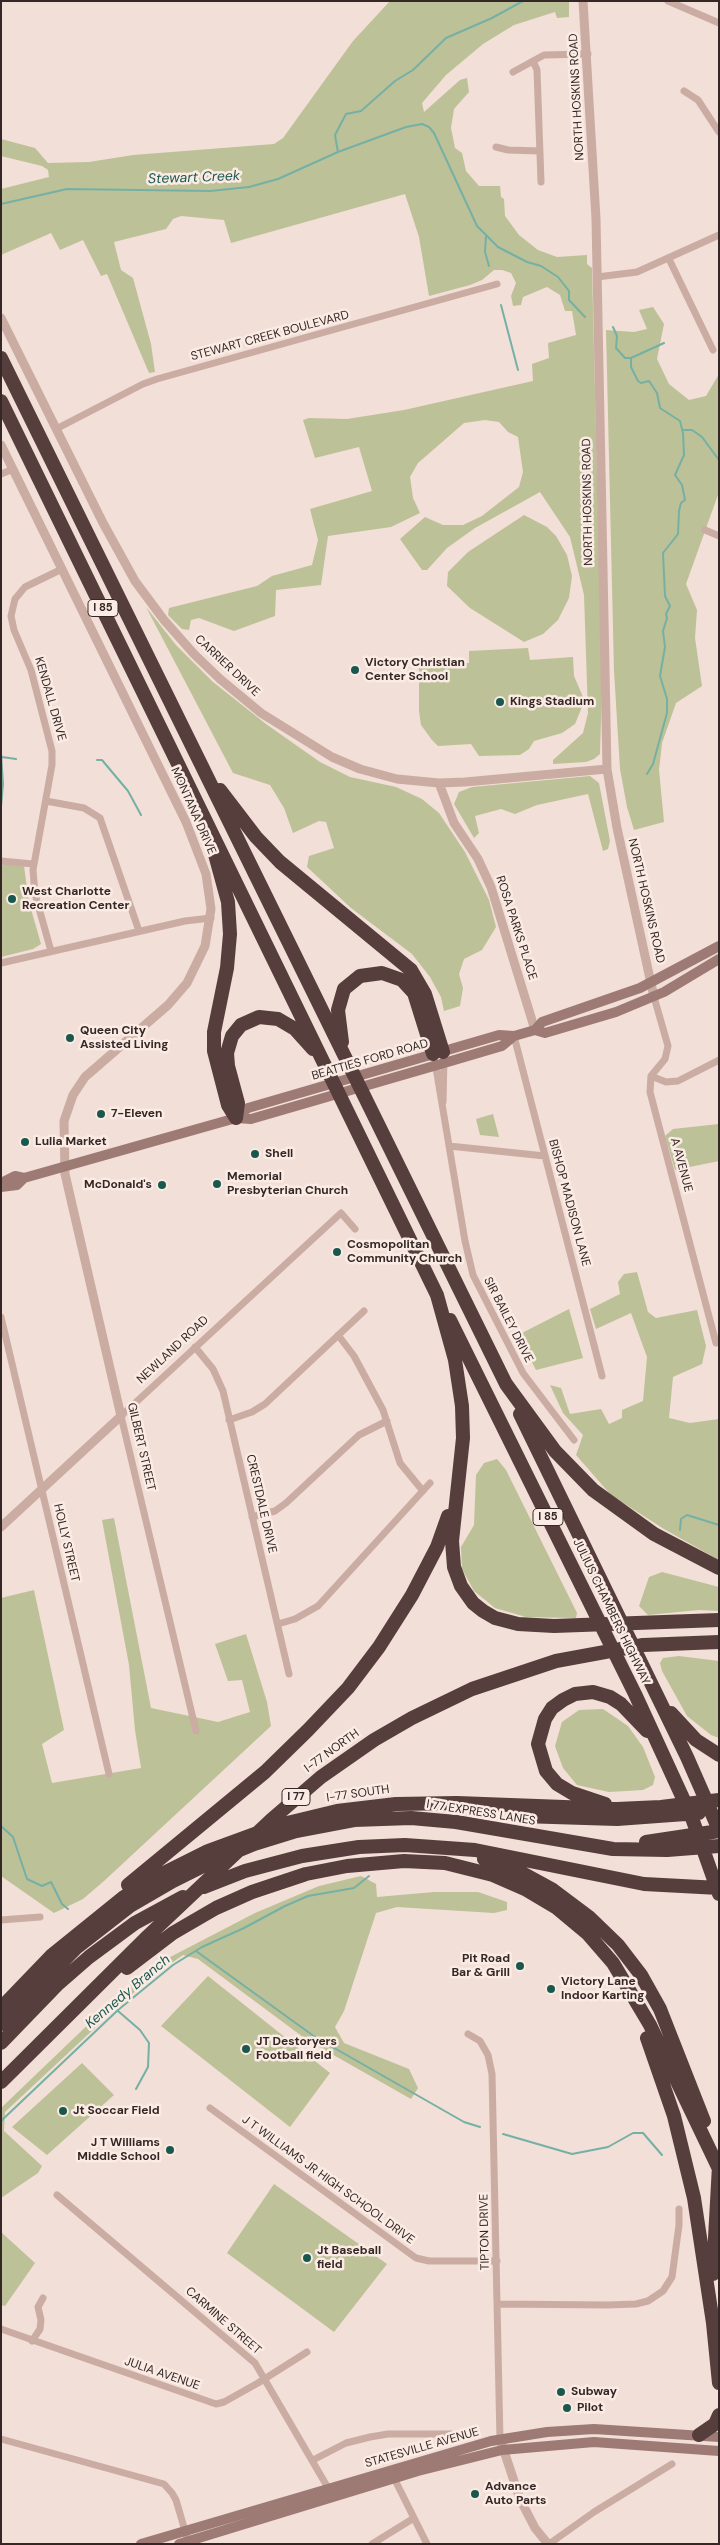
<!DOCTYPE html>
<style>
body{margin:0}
#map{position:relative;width:720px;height:2545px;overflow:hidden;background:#f2dfd7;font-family:"DM Sans",sans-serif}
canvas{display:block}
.frame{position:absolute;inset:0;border:2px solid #352725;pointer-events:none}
</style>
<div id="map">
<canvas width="720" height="2545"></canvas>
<div class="frame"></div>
</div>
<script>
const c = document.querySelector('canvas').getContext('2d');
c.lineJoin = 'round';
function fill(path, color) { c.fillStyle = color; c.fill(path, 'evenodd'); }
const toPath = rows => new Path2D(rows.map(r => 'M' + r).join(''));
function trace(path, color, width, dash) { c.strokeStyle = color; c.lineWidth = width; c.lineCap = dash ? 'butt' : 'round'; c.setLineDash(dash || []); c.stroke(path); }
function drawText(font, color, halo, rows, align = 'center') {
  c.font = font + ' "DM Sans",sans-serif'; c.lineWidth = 5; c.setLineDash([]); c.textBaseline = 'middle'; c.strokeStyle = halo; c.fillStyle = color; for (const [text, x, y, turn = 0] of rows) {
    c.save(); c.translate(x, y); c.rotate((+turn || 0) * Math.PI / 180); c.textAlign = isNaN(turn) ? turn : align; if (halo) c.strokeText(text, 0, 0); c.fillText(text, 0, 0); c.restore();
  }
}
const green = toPath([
 [390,1,569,1,569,17,557,18,555,12,514,25,483,44,446,75,422,103,424,112,460,80,467,78,469,92,454,109,451,128,455,148,462,153,466,171,479,186,500,186,501,197,504,199,505,216,519,235,538,250,557,257,587,255,587,264,592,268,602,682,600,754,594,759,586,762,553,764,553,760,583,733,588,713,584,595,570,537,540,492,475,528,447,548,427,570,422,570,400,539,425,517,443,525,463,525,482,516,519,487,523,472,518,437,508,432,499,422,485,420,464,423,418,463,410,477,413,498,420,513,391,527,328,536,321,585,276,590,275,616,234,631,199,618,191,620,189,630,182,629,168,615,169,608,257,586,272,576,312,565,318,540,310,509,372,491,359,447,315,458,303,420,309,418,347,419,404,410,533,381,532,364,549,358,548,343,576,335,572,311,565,311,560,295,547,287,523,297,521,305,513,306,511,296,516,283,511,273,502,270,494,270,482,280,470,285,429,296,419,237,405,194,231,243,224,220,181,216,173,219,166,229,114,242,121,270,133,278,151,344,155,372,149,373,107,274,101,276,83,240,60,250,51,233,1,255,1,189,49,177,48,170,42,166,1,156,1,139,35,148,48,163,89,162,133,155,274,144,283,138,353,41],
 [653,307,664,324,657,359,669,384,689,400,706,396,719,374,719,492,686,584,697,610,695,638,702,686,676,703,662,743,659,770,664,822,634,830,627,807,620,769,614,671,606,330,634,332,647,329,639,310],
 [524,515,547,527,556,536,567,555,572,576,569,598,558,620,543,634,524,642,470,608,447,586,448,572,468,552],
 [146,607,176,645,213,682,266,724,320,762,350,777,396,787,422,799,439,813,465,852,489,900,496,927,482,950,464,959,459,974,463,988,460,1006,444,1011,441,997,430,977,412,954,351,908,307,867,309,856,334,848,326,822,319,821,293,833,284,808,270,785,233,773],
 [528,648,530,660,573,657,574,676,583,697,582,707,575,724,562,733,534,741,529,749,520,755,479,756,471,744,438,746,432,740,421,725,419,711,419,665,469,663,469,651],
 [590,776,599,783,610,841,608,849,603,851,588,794,537,805,515,814,501,809,475,816,479,833,474,838,454,804,459,792,472,787],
 [1,864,24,866,29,902,41,944,33,949,1,957],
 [493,1114,499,1137,480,1135,476,1119],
 [719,1124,719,1161,675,1170,665,1136,673,1129],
 [637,1272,648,1312,656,1318,697,1310,706,1346,702,1364,673,1377,669,1418,690,1423,719,1419,719,1560,664,1529,611,1495,576,1455,583,1435,563,1413,550,1385,561,1388,570,1414,601,1409,609,1424,622,1418,622,1410,643,1401,647,1357,631,1313,596,1329,590,1309,620,1294,618,1282,624,1274],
 [569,1309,583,1358,536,1370,518,1335],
 [497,1459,506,1470,577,1613,576,1618,526,1617,495,1608,474,1591,462,1569,461,1547,474,1525,476,1475,484,1463],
 [114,1518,151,1708,218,1722,250,1712,242,1680,228,1681,215,1644,246,1634,267,1702,271,1726,104,1881,83,1899,54,1913,1,1876,1,1598,34,1590,64,1730,42,1744,52,1783,141,1768,135,1730,129,1665,102,1520],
 [662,1572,719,1587,719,1611,699,1610,648,1615,639,1606,649,1577],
 [679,1656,719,1661,719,1738,711,1735,687,1716,662,1671,660,1663,663,1658],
 [603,1709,628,1726,643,1747,655,1777,653,1785,643,1790,609,1792,577,1785,563,1768,555,1746,562,1722,579,1710],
 [361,1876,376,1884,377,1897,434,1892,478,1892,507,1902,507,1910,494,1913,397,1907,376,1913,344,2011,335,2027,344,2043,409,2069,418,2088,411,2099,307,2040,198,1959,183,1955,160,1971,126,1999,5,2112,4,2131,42,2166,38,2173,1,2198,1,2108,122,1992,151,1967,255,1913,319,1886],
 [208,1976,330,2073,290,2127,161,2026],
 [82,2063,114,2095,47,2155,12,2127],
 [274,2184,387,2264,334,2332,227,2253],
 [1,2232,35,2263,5,2306,1,2305]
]);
const stream = toPath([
 [338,152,335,135,346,114,361,111,395,81,413,70,446,38,492,18,523,1],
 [1,204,67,189,210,191,249,187,278,179,338,152,406,127,422,124,429,127,434,133,477,226,498,247,527,262,541,266,558,277,569,291,569,300,585,317],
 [486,236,485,252,489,266],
 [501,305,518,370],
 [613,327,617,336,616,348,625,358,631,358,664,343],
 [631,358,631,367,638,381,641,383,649,381,657,393,660,408,680,421,683,433,684,455,675,475,682,485,685,500,681,503,679,511,678,534,663,553,665,596,670,606,666,614,667,618,663,631,665,647,660,676,667,699,667,713,653,764,647,774],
 [683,430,692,430,702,437,719,460],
 [1,753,3,784,1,807],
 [2,757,16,759],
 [97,760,102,760,128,791,141,815],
 [680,1530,681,1519,687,1515,719,1525],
 [1,1826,13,1837,27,1879,42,1886,51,1882,62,1904,68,1909],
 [196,1951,315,2037,464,2122,480,2127],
 [118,2011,140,2030,149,2043,148,2067,136,2089],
 [1,2121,118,2010,173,1965,202,1947,244,1928,285,1906,308,1896,354,1888,369,1876],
 [503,2134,572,2154,608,2147,633,2133,643,2133,662,2155]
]);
const minor = toPath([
 [668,1,719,23],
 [533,61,537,70,541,182],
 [513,72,544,55,588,54],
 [684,91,698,100,719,132],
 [496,147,508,150,540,151],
 [669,259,713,350],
 [597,277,637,272,719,235],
 [56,429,143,384,157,379,497,284],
 [1,474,13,469],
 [705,530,719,536],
 [46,801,84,808,100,818,139,931],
 [1,861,33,864],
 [51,951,35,894,33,870,52,765,52,751,31,670,14,630,11,616,15,599,25,587,62,569],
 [1,963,185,921,211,918],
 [654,997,668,1046,665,1059,651,1076,650,1092,716,1343],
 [514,1036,602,1376],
 [435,1062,465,1241,473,1275,523,1373,574,1440],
 [651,1076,666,1082,678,1081,719,1060],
 [443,1102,444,1058],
 [449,1146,545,1156],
 [1,1317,109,1774],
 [338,1335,354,1356,383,1410,400,1463,423,1491],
 [195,1347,213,1369,223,1391,289,1674],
 [229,1420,252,1412,265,1404,364,1311],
 [252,1517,275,1511,286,1503,359,1435,387,1421],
 [278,1624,295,1619,318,1606,430,1483],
 [196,1731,121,1416,341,1213,355,1229],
 [1,1920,40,1917],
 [468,2034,480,2041,488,2055,492,2074,500,2440],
 [210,2108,416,2258,429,2261,497,2261],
 [57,2195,255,2363,331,2493],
 [498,2304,607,2305,636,2304,648,2301,663,2291,672,2277,679,2225,679,2209],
 [1,2329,216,2404,224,2402,258,2383,307,2352],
 [32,2341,40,2329,41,2320,38,2307,43,2298],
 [1,2439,164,2484,172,2493,176,2500,188,2541],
 [313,2460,346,2443,370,2437,388,2434,451,2434],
 [394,2478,427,2544],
 [372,2544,414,2518],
 [549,2544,594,2512,672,2464]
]);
const tertiary = toPath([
 [583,1,596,219,607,769,617,828,654,997],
 [1,318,103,523,135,581,164,620,194,654,220,679,261,713,332,757,360,769,397,779,439,783,465,782,607,769],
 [1,445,186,822,206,874,211,909,205,946,187,983,168,1005,85,1077,73,1095,64,1121,65,1174,121,1416,1,1527],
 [439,783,454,823,478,859,491,887,535,1030],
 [502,2445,520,2499,535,2528,548,2544]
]);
const secondary = toPath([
 [535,1030,542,1022,640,988,719,946],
 [236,1118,248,1108,499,1035,514,1036],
 [1,1183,15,1176,24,1178],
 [1,1187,17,1185,24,1178,236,1118,251,1119,451,1061,502,1046,514,1036,535,1030,545,1033,616,1012,664,992,719,959],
 [141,2544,491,2441,547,2432,594,2429,719,2437],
 [179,2544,418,2471,502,2450,594,2442,719,2451]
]);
const motorway = toPath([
 [1,358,506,1384,555,1451,593,1490,654,1534,719,1568],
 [1,401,437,1295,455,1360,462,1406,463,1438,452,1541,454,1567,461,1586,473,1603,483,1611,495,1618,518,1624,554,1626,719,1620],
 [220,790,256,837,280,862,411,970,425,994,443,1052],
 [214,851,228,902,230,934,227,968,214,1032,214,1051,228,1105,236,1118],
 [342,1042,338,1010,344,989,360,976,382,973,402,980,414,993,433,1054],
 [236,1118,238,1103,228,1066,227,1053,232,1036,241,1025,259,1017,278,1019,295,1029,313,1049],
 [450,1320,635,1694,692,1818,719,1894],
 [520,1414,687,1757,719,1830],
 [671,1713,696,1740,719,1755],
 [605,1804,572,1793,557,1784,546,1771,538,1744,545,1719,552,1708,563,1700,575,1694,593,1692,610,1697,621,1704,647,1731],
 [521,1816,617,1819,699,1813],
 [646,1842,719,1831],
 [484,1859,520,1872,553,1890,589,1917,618,1945,641,1975,660,2009,704,2121],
 [128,1885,265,1772,308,1730,348,1688,379,1647,412,1595,437,1547,448,1516],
 [204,1887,245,1871,302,1856,359,1847,405,1845,475,1850,644,1884,719,1888],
 [127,1968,173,1933,216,1908,252,1892,306,1874,347,1866,404,1861,445,1863,493,1875,525,1889,557,1908,587,1933,613,1963,650,2025,719,2169],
 [1,2008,51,1956,124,1897,166,1872,208,1851,279,1825,337,1811,396,1804,457,1803,617,1809,661,1807,719,1800],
 [1,2024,76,1948,130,1906,173,1881,213,1861,254,1844,296,1831,354,1820,411,1818,456,1822,613,1849,667,1850,719,1846],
 [647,2038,674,2116,694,2198,713,2323,719,2383],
 [1,2043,58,1984,89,1957,135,1923,183,1897],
 [1,2082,148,1936,271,1820,321,1777,374,1740,412,1718,472,1689,556,1661,643,1645,719,1642],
 [713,2274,719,2166],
 [699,2435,715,2424,719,2415]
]);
const markers = [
 [355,670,5,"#1a584e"],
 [500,702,5,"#1a584e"],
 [12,899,5,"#1a584e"],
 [70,1038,5,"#1a584e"],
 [101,1114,5,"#1a584e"],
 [25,1142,5,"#1a584e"],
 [255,1154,5,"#1a584e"],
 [217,1184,5,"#1a584e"],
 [162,1185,5,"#1a584e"],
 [337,1252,5,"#1a584e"],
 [520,1966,5,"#1a584e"],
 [551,1989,5,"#1a584e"],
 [246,2049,5,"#1a584e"],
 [63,2111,5,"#1a584e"],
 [170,2150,5,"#1a584e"],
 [307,2258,5,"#1a584e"],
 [561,2392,5,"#1a584e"],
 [567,2408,5,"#1a584e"],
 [475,2494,5,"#1a584e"]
];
const shields = [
 [103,608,30],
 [548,1517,30],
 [296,1797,28]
];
const shieldNames = [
 ["I 85",103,608],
 ["I 85",548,1517],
 ["I 77",296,1797]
];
const streetNames = [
 ["NORTH HOSKINS ROAD",577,97,-93],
 ["STEWART CREEK BOULEVARD",270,336,-15],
 ["NORTH HOSKINS ROAD",588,502,-91],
 ["CARRIER DRIVE",227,666,43],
 ["KENDALL DRIVE",50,699,74],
 ["MONTANA DRIVE",193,811,66],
 ["NORTH HOSKINS ROAD",646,901,77],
 ["ROSA PARKS PLACE",516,928,72],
 ["BEATTIES FORD ROAD",370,1060,-16],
 ["A AVENUE",681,1165,75],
 ["BISHOP MADISON LANE",569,1203,75],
 ["SIR BAILEY DRIVE",508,1320,63],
 ["NEWLAND ROAD",173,1350,-43],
 ["GILBERT STREET",141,1447,77],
 ["CRESTDALE DRIVE",261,1504,77],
 ["HOLLY STREET",66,1543,77],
 ["JULIUS CHAMBERS HIGHWAY",611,1612,64],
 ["I-77 NORTH",332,1751,-36],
 ["I-77 SOUTH",358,1794,-8],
 ["I 77 EXPRESS LANES",481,1813,9],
 ["J T WILLIAMS JR HIGH SCHOOL DRIVE",328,2180,36],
 ["TIPTON DRIVE",485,2232,-91],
 ["CARMINE STREET",223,2321,41],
 ["JULIA AVENUE",162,2374,19],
 ["STATESVILLE AVENUE",422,2448,-16]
];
const poiNames = [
 ["Victory Christian",365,663],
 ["Center School",365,677],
 ["Kings Stadium",510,702],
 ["West Charlotte",22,892],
 ["Recreation Center",22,906],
 ["Queen City",80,1031],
 ["Assisted Living",80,1045],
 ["7-Eleven",111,1114],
 ["Lulia Market",35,1142],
 ["Shell",265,1154],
 ["Memorial",227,1177],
 ["Presbyterian Church",227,1191],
 ["McDonald's",152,1185,"right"],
 ["Cosmopolitan",347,1245],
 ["Community Church",347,1259],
 ["Pit Road",510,1959,"right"],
 ["Bar & Grill",510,1973,"right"],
 ["Victory Lane",561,1982],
 ["Indoor Karting",561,1996],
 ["JT Destoryers",256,2042],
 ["Football field",256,2056],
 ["Jt Soccar Field",73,2111],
 ["J T Williams",160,2143,"right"],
 ["Middle School",160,2157,"right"],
 ["Jt Baseball",317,2251],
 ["field",317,2265],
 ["Subway",571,2392],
 ["Pilot",577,2408],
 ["Advance",485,2487],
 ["Auto Parts",485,2501]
];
const waterNames = [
 ["Stewart Creek",194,178,-2],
 ["Kennedy Branch",128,1992,-40]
];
fill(green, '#bdc197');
trace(stream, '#75b0a5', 2);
trace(minor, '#caaca3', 7);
trace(tertiary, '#caaca3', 9);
trace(secondary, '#9e7a75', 10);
trace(motorway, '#563e3c', 14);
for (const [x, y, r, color] of markers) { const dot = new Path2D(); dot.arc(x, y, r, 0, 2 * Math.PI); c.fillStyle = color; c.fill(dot); trace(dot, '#faebe4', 2); }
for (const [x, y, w] of shields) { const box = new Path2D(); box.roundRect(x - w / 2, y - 8.5, w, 17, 4); c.fillStyle = '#faebe4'; c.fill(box); trace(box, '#352725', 1); }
drawText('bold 11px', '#352725', null, shieldNames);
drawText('12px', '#352725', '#faebe4', streetNames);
drawText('bold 12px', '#352725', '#faebe4', poiNames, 'left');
drawText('italic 14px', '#1a584e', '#faebe4', waterNames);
</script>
